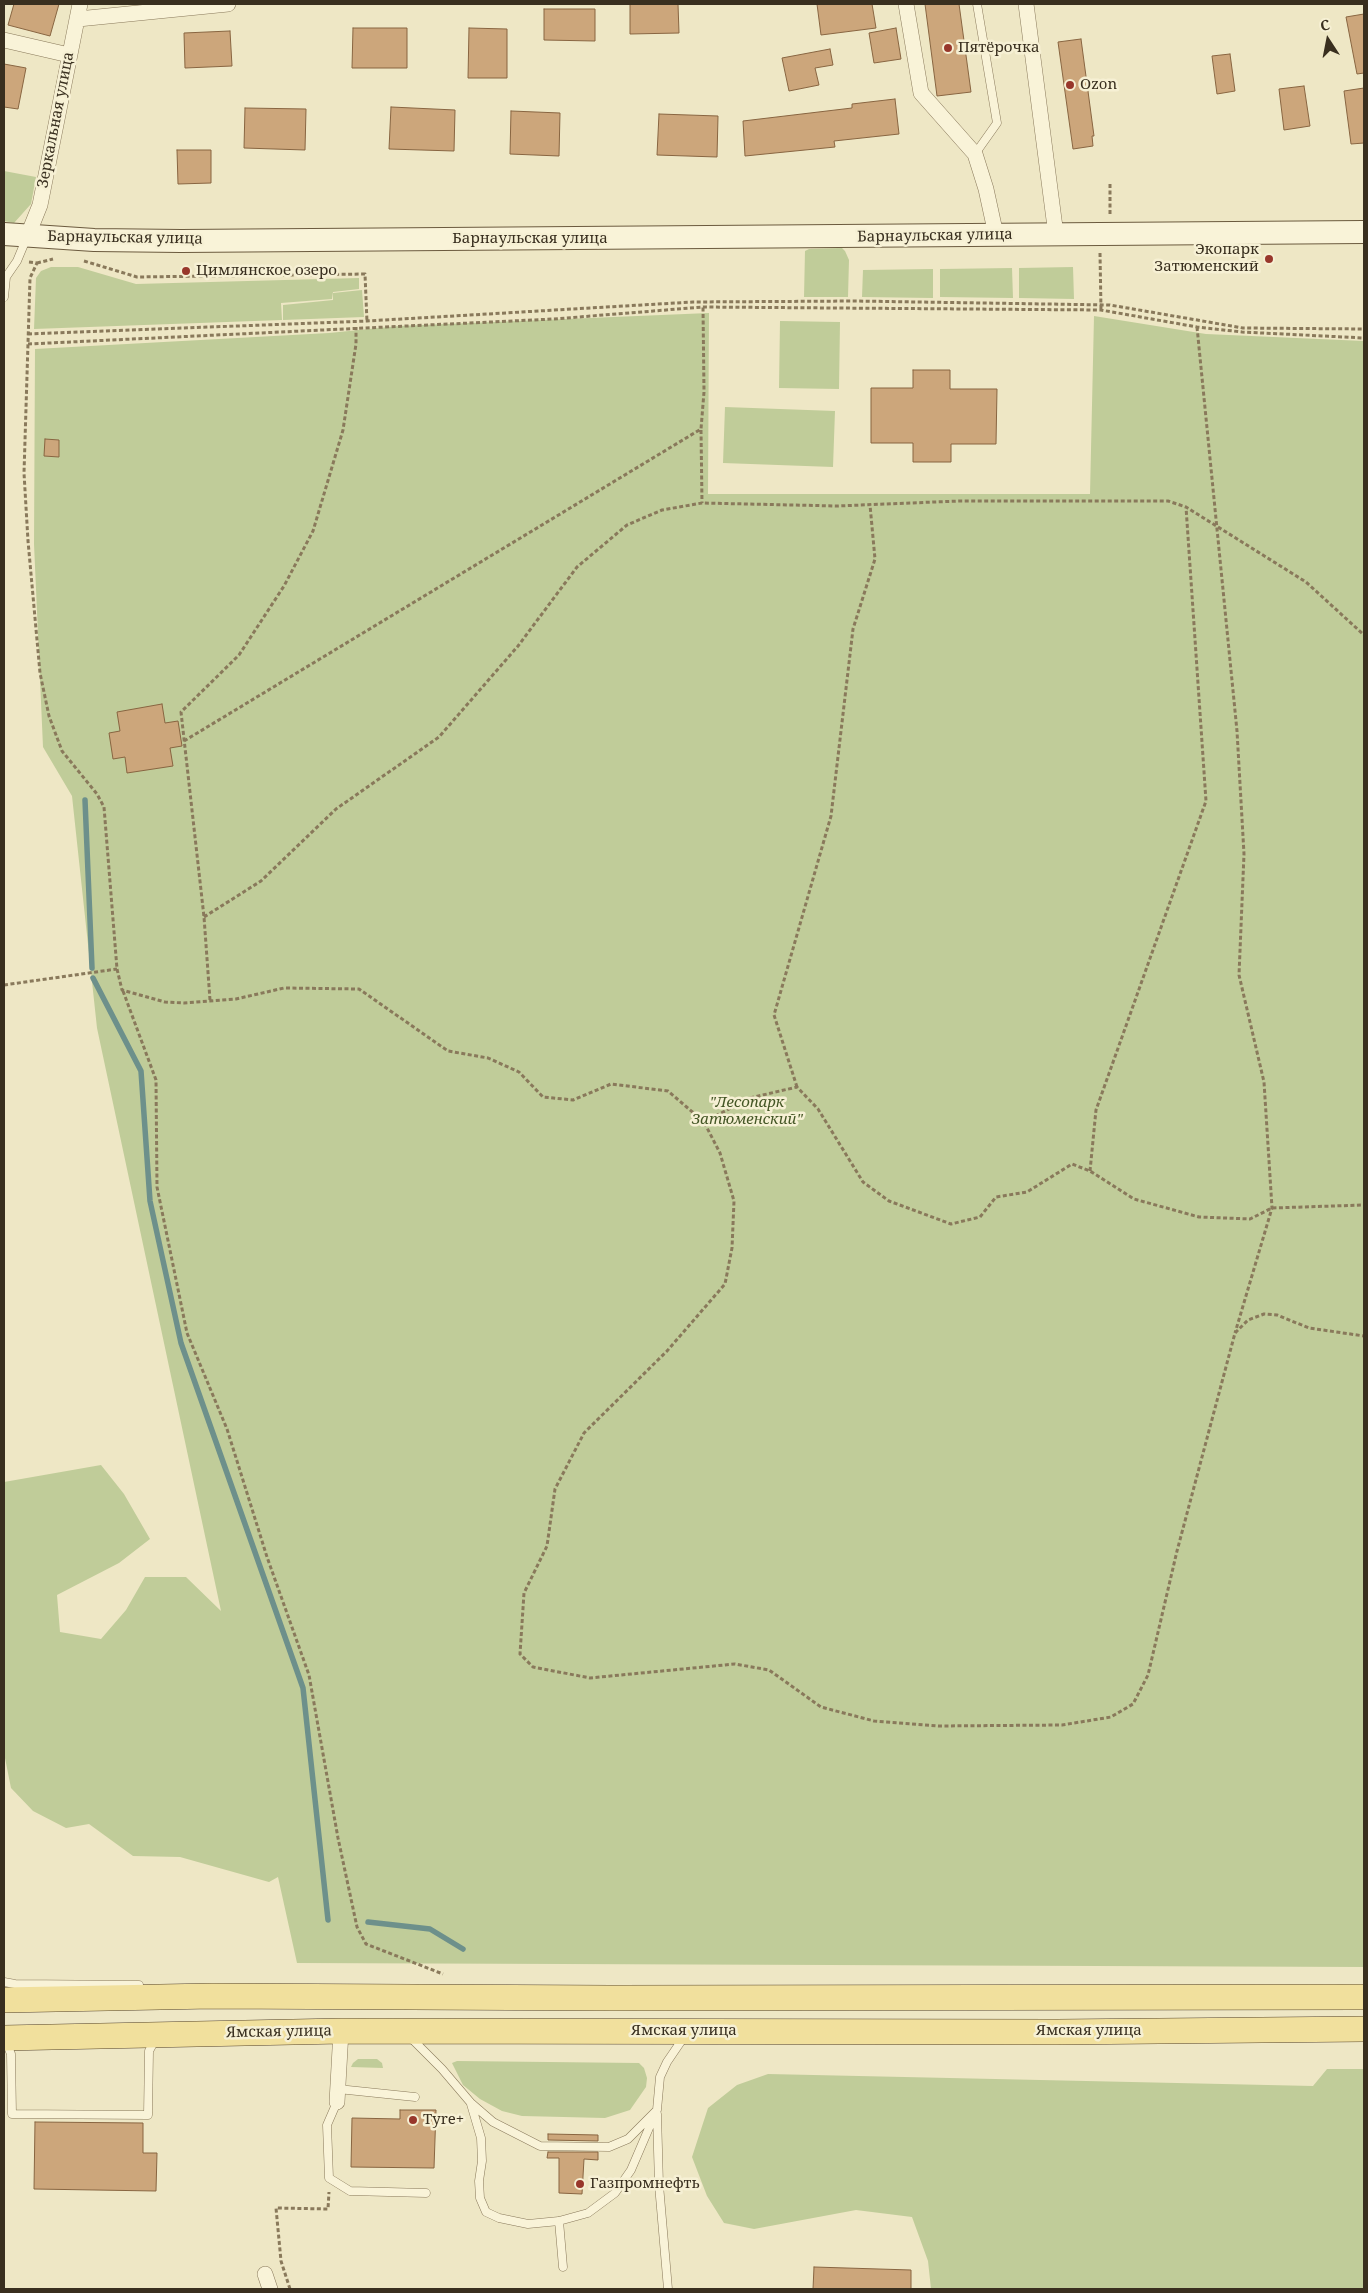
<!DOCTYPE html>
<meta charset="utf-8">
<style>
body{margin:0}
#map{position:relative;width:1368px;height:2293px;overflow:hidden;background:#eee7c5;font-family:"Noto Serif",serif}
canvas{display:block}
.frame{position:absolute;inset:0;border:5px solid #392f1f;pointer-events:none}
.north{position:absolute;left:1303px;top:15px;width:50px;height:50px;-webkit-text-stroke:4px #f6f0d4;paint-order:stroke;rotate:349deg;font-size:14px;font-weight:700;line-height:20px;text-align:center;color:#392f1f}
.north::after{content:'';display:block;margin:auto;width:18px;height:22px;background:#392f1f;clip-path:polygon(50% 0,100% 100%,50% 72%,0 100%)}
</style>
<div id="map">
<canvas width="1368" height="2293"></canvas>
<div class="frame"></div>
<div class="north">С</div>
</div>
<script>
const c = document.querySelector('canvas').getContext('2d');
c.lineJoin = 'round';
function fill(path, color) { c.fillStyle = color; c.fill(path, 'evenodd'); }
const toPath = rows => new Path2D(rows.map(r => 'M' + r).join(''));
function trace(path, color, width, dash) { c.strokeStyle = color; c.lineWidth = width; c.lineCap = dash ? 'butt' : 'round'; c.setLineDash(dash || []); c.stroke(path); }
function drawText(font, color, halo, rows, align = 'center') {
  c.font = font + ' "Noto Serif",serif'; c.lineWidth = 5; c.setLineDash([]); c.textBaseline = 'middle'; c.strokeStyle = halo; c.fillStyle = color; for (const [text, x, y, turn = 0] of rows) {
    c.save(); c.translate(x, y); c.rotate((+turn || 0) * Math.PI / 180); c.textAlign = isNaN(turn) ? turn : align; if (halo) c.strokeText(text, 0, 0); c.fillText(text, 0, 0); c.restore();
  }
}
const green = toPath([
 [4,171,36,177,31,204,14,223,4,221],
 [842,248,845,251,849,260,848,297,804,297,805,251,809,249],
 [51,267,78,267,136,284,359,278,359,289,333,292,332,299,281,303,282,320,34,329,36,278,41,271],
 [1073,267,1074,299,1019,298,1019,268],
 [1012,268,1013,298,940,297,940,269],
 [933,269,933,298,862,297,863,270],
 [362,290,364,317,283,320,283,305,333,300,333,293],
 [709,313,708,494,1090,494,1094,316,1206,334,1364,341,1364,1967,297,1963,278,1877,269,1882,180,1857,133,1856,89,1824,66,1828,33,1811,11,1788,4,1753,4,1482,101,1465,124,1494,150,1539,119,1563,57,1595,60,1632,101,1639,126,1610,145,1577,186,1577,221,1611,97,1028,72,796,43,747,34,544,35,349,329,333,399,326],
 [780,321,840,322,839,389,779,388],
 [725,407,835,411,833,467,723,463],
 [358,2059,377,2059,382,2063,383,2068,351,2067,353,2063],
 [457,2061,639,2063,644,2068,647,2078,646,2087,630,2110,605,2118,522,2116,502,2111,480,2099,463,2085,452,2063],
 [1327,2069,1364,2069,1364,2289,931,2289,928,2261,912,2217,856,2210,754,2229,724,2223,707,2196,692,2157,708,2108,737,2085,768,2074,1313,2086]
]);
const stream = toPath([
 [85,800,92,968],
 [93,978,141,1071,150,1201,181,1343,303,1688,328,1920],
 [368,1922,430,1929,463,1949]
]);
const building = toPath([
 [14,4,59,4,50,36,8,25,14,4],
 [630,4,678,4,679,33,630,34,630,4],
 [817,4,872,4,876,28,821,35,817,4],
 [925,4,959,4,971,92,937,96,925,4],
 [544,9,595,9,595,41,544,40,544,9],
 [1364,14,1364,73,1357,74,1346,17,1364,14],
 [353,28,407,28,407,68,352,68,353,28],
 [469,28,507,29,507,78,468,78,469,28],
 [896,28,901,59,874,63,869,33,896,28],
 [230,31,232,66,185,68,184,33,230,31],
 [1081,39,1094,136,1092,136,1093,146,1073,149,1058,42,1081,39],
 [830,49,833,65,815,68,819,85,789,91,782,58,830,49],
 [1230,54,1235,91,1217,94,1212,56,1230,54],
 [4,64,26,68,18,109,4,107,4,64],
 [1304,86,1310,126,1284,130,1279,89,1304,86],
 [1364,88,1364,143,1351,144,1344,91,1364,88],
 [895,99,899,134,834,141,835,147,745,156,743,121,852,108,852,104,895,99],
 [391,107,455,110,454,151,389,149,391,107],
 [245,108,306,109,305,150,244,148,245,108],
 [511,111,560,113,559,156,510,154,511,111],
 [659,114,718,116,717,157,657,155,659,114],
 [177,150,211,150,211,183,178,184,177,150],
 [913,370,950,370,950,389,997,389,996,444,951,444,951,462,913,462,913,443,871,443,871,388,913,388,913,370],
 [45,439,59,440,59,457,44,456,45,439],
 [162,704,165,723,178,721,182,746,170,748,173,766,127,773,125,757,113,759,109,733,120,731,117,712,162,704],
 [400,2110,436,2110,434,2168,351,2167,352,2118,400,2119,400,2110],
 [35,2122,143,2123,143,2153,157,2153,156,2191,34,2189,35,2122],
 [548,2134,598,2135,598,2141,548,2140,548,2134],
 [548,2152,598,2152,598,2160,584,2159,582,2194,559,2193,559,2158,547,2158,548,2152],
 [814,2267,911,2270,911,2289,813,2289,814,2267]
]);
const path = toPath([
 [1110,184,1110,215],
 [1100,253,1101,310],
 [84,261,137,277,365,274,367,322],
 [29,262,37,263,30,278,24,473,28,541,40,673,49,716,62,751,97,794,104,807,117,969,122,990,165,1002,184,1003,236,999,284,988,359,989,448,1051,488,1058,519,1072,543,1097,573,1100,611,1084,668,1091,704,1122,720,1153,734,1201,732,1248,725,1284,667,1351,584,1433,555,1489,547,1546,524,1593,520,1654,533,1667,590,1678,735,1664,769,1670,821,1707,874,1721,938,1726,1062,1725,1111,1717,1133,1704,1148,1675,1177,1551,1235,1333,1248,1320,1264,1314,1277,1315,1309,1328,1364,1336],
 [37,263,53,259],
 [1197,327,1237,731,1244,854,1239,975,1264,1082,1272,1208,1235,1333],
 [28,334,367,321,693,302,855,301,1110,305,1243,328,1364,329],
 [28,344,554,319,703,307,1101,310,1197,327,1242,332,1364,338],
 [701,430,702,503],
 [184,741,701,429,704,392,703,307],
 [204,917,261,881,336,809,439,737,518,646,577,567,627,525,662,510,702,503,837,506,959,501,1168,501,1186,507,1306,582,1364,635],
 [4,985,117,969],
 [123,991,156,1080,157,1187,187,1333,227,1429,267,1557,309,1675,338,1838,357,1927,366,1944,443,1974],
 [210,1000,204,917,181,712,239,655,284,586,313,531,343,430,356,344,356,327],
 [797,1087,774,1015,831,816,853,629,875,559,870,505],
 [704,1122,750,1098,797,1087,818,1109,863,1182,889,1201,951,1224,980,1217,996,1197,1027,1192,1072,1164,1090,1171,1134,1199,1199,1217,1250,1219,1272,1208,1364,1205],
 [1090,1171,1096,1110,1206,801,1186,507],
 [290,2289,281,2261,276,2208,328,2209,329,2192]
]);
const lane = toPath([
 [975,154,997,123,977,4],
 [4,297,6,277,17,261,27,237],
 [4,1982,15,1984,139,1985],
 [409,2036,442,2069,471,2103,493,2122,540,2146,609,2147,628,2139,657,2110,660,2077,667,2062,684,2037],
 [6,2042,11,2054,12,2114,148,2115,149,2051,155,2040],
 [338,2089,415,2097],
 [337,2102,327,2125,329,2178,350,2191,426,2193],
 [471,2104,481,2138,482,2161,479,2181,480,2198,486,2212,499,2218,528,2224,559,2221,588,2213,615,2193,631,2170,655,2114],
 [657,2114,659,2185,668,2289],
 [559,2221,563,2267]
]);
const street = toPath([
 [906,4,921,93,975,154,986,189,996,235],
 [1026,4,1056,235],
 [78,19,228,4],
 [4,40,69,55],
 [28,235,40,205,80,4],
 [337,2102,341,2031],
 [265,2274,270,2289]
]);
const secondary = toPath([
 [4,234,94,240,181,241,1364,232]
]);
const primary = toPath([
 [4,2000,212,1996,611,1998,1364,1997],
 [4,2038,341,2031,1057,2032,1364,2029]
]);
const markers = [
 [948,48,5,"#98372b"],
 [1070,85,5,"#98372b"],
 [1269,259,5,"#98372b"],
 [186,271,5,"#98372b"],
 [413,2120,5,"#98372b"],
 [580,2184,5,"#98372b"]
];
const poiNames = [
 ["Пятёрочка",958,48],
 ["Ozon",1080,85],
 ["Экопарк",1259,250,"right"],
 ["Затюменский",1259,267,"right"],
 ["Цимлянское озеро",196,271],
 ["Tyre+",423,2120],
 ["Газпромнефть",590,2184]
];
const streetNames = [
 ["Зеркальная улица",56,120,-79],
 ["Барнаульская улица",935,236,-1],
 ["Барнаульская улица",125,238,1],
 ["Барнаульская улица",530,239],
 ["Ямская улица",684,2031],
 ["Ямская улица",1089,2031],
 ["Ямская улица",279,2032,-1]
];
const parkNames = [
 ["\"Лесопарк",747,1103],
 ["Затюменский\"",747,1120]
];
fill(green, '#c0cc99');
trace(stream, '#6d908b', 5.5);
fill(building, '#cca67b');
trace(building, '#886541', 1);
trace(lane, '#89795b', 9);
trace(street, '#89795b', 16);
trace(secondary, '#6b5a3e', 24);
trace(primary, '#57462f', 26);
trace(path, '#89795b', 3, [4, 2.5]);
trace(lane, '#f9f3d8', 8);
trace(street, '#f9f3d8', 15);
trace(secondary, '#f9f3d8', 22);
trace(primary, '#f1e09d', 25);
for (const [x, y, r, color] of markers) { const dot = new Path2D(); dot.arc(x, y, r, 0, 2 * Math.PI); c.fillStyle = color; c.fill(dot); trace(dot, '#f6f0d4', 2); }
drawText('15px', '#392f1f', '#f6f0d4', poiNames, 'left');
drawText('15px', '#392f1f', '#f6f0d4', streetNames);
drawText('italic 15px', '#445625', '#f6f0d4', parkNames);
</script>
